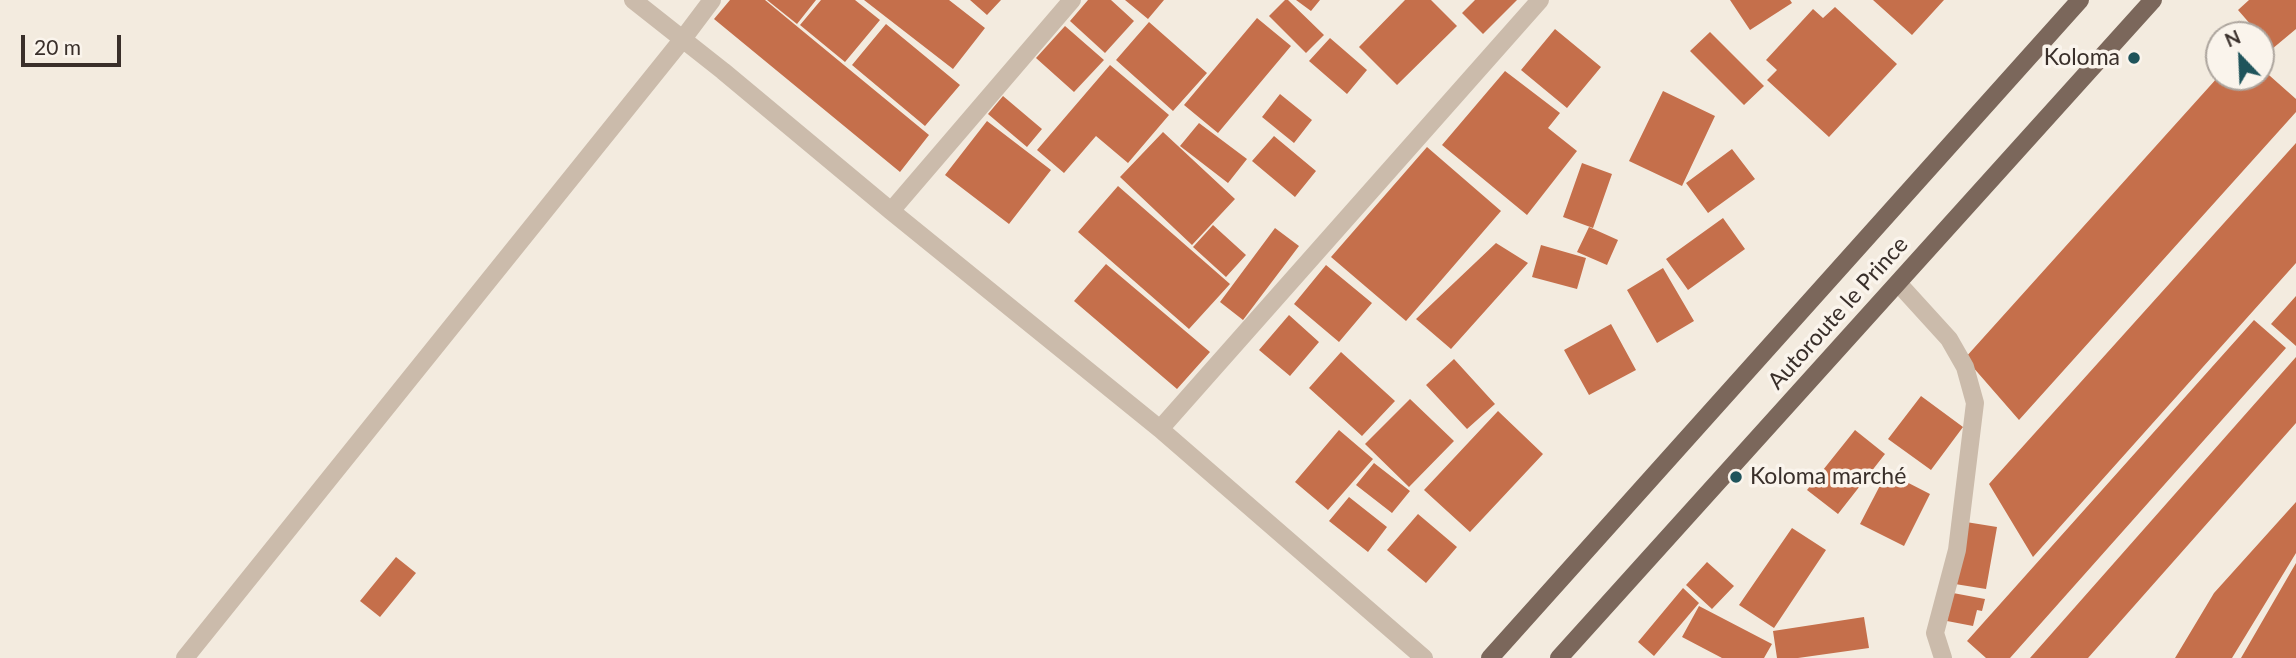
<!DOCTYPE html>
<meta charset="utf-8">
<style>
body{margin:0}
#map{position:relative;width:2296px;height:658px;overflow:hidden;background:#f3ebdf;font-family:Lato,sans-serif}
canvas{display:block}
.north{position:absolute;left:2205px;top:21px;width:70px;height:70px;box-sizing:border-box;background:#faf4ec;border:2px solid #ada59e;border-radius:50%;rotate:337deg;font-size:19px;font-weight:700;line-height:28px;text-align:center;color:#392f2a}
.north::after{content:'';display:block;margin:auto;width:24px;height:32px;background:#1f545b;clip-path:polygon(50% 0,100% 100%,50% 72%,0 100%)}
.scale{position:absolute;left:21px;top:35px;width:100px;height:32px;box-sizing:border-box;border:4px solid #392f2a;border-top:0;padding-left:9px;font-size:21px;line-height:24px;white-space:nowrap;color:#392f2a;-webkit-text-stroke:5px #faf4ec;paint-order:stroke}
</style>
<div id="map">
<canvas width="2296" height="658"></canvas>
<div class="north">N</div>
<div class="scale">20 m</div>
</div>
<script>
const c = document.querySelector('canvas').getContext('2d');
c.lineJoin = 'round';
function fill(path, color) { c.fillStyle = color; c.fill(path, 'evenodd'); }
const toPath = rows => new Path2D(rows.map(r => 'M' + r).join(''));
function trace(path, color, width, dash) { c.strokeStyle = color; c.lineWidth = width; c.lineCap = dash ? 'butt' : 'round'; c.setLineDash(dash || []); c.stroke(path); }
function drawText(font, color, halo, rows, align = 'center') {
  c.font = font + ' Lato,sans-serif'; c.lineWidth = 7; c.setLineDash([]); c.textBaseline = 'middle'; c.strokeStyle = halo; c.fillStyle = color; for (const [text, x, y, turn = 0] of rows) {
    c.save(); c.translate(x, y); c.rotate((+turn || 0) * Math.PI / 180); c.textAlign = isNaN(turn) ? turn : align; if (halo) c.strokeText(text, 0, 0); c.fillText(text, 0, 0); c.restore();
  }
}
const building = toPath([
 [730,0,765,0,929,135,900,172,714,19],
 [767,0,816,0,797,24],
 [821,0,855,0,880,20,845,62,800,25],
 [864,0,949,0,985,28,953,69],
 [970,0,1001,0,987,15],
 [1088,0,1111,0,1134,21,1105,53,1070,21],
 [1125,0,1164,0,1148,19],
 [1285,0,1288,0,1324,35,1306,53,1269,16],
 [1296,0,1320,0,1311,11],
 [1405,0,1431,0,1457,26,1397,85,1359,47],
 [1475,0,1517,0,1483,34,1462,13],
 [1730,0,1790,0,1792,3,1750,30],
 [1873,0,1944,0,1912,35],
 [2249,0,2296,0,2296,29,2272,49,2238,10],
 [1835,7,1897,64,1829,137,1767,80,1777,70,1766,60,1813,9,1823,18],
 [1257,18,1291,46,1218,133,1184,105],
 [1149,22,1207,73,1173,111,1116,60],
 [886,24,960,85,925,126,852,65],
 [1065,26,1104,60,1074,92,1036,58],
 [1555,29,1601,67,1567,108,1521,70],
 [1710,32,1764,86,1744,105,1690,51],
 [1330,38,1367,70,1347,94,1309,61],
 [1110,65,1169,115,1128,163,1096,136,1064,173,1037,150],
 [2261,68,2296,99,2296,112,2019,420,1965,358,2218,77,2261,77],
 [1505,71,1560,113,1548,128,1577,151,1527,215,1442,145],
 [1663,91,1715,116,1682,186,1629,161],
 [1280,94,1312,120,1294,143,1262,117],
 [1003,96,1042,129,1027,147,988,114],
 [987,121,1051,170,1009,224,945,175],
 [1199,123,1247,159,1228,183,1180,146],
 [1163,132,1235,199,1192,245,1120,177],
 [1274,136,1316,171,1295,197,1252,161],
 [2296,143,2296,263,2033,557,1989,484],
 [1427,147,1501,211,1406,321,1331,257],
 [1732,149,1755,179,1708,213,1686,183],
 [1582,163,1612,174,1593,228,1563,217],
 [1118,186,1230,284,1189,329,1078,232],
 [1723,218,1745,249,1688,290,1666,259],
 [1213,225,1246,255,1226,277,1193,247],
 [1589,227,1618,240,1607,265,1577,252],
 [1275,228,1299,246,1243,320,1220,302],
 [1496,243,1528,263,1451,349,1416,319],
 [1541,245,1586,258,1577,289,1532,277],
 [1106,264,1210,352,1177,389,1074,301],
 [1326,265,1372,303,1339,342,1294,304],
 [1663,268,1694,321,1657,343,1627,290],
 [2296,296,2296,346,2271,324],
 [1289,315,1319,342,1290,376,1259,350],
 [2254,320,2286,348,2010,658,1986,658,1967,641],
 [1611,324,1636,370,1589,395,1564,350],
 [1341,352,1395,401,1362,436,1309,388],
 [2296,357,2296,423,2088,658,2030,658],
 [1454,359,1495,404,1467,429,1426,385],
 [1921,396,1963,427,1931,470,1888,439],
 [1410,399,1454,441,1409,487,1365,444],
 [1498,411,1543,454,1470,532,1424,490],
 [1339,430,1373,459,1328,510,1295,482],
 [1855,430,1885,454,1838,514,1807,490],
 [1374,463,1410,491,1392,513,1356,485],
 [1887,472,1930,494,1904,546,1860,524],
 [1349,497,1387,527,1368,552,1329,521],
 [2296,502,2296,553,2232,658,2175,658,2214,593],
 [1418,514,1457,547,1426,583,1387,550],
 [1966,522,1997,527,1986,589,1955,584],
 [1792,528,1826,550,1774,628,1739,605],
 [396,557,416,573,380,617,360,601],
 [1707,562,1734,586,1712,609,1686,585],
 [2296,563,2296,658,2241,658],
 [1683,588,1699,603,1654,656,1638,642],
 [1953,593,1985,599,1982,611,1977,610,1973,626,1947,621],
 [1699,606,1772,644,1764,658,1722,658,1682,637],
 [1864,617,1869,648,1798,658,1777,658,1773,631]
]);
const street = toPath([
 [633,0,723,71,891,211,1160,429,1424,658],
 [891,211,1072,0],
 [1898,283,1949,339,1965,367,1975,403,1957,550,1935,633,1943,658],
 [1160,429,1540,0],
 [185,658,682,40,712,0]
]);
const primary = toPath([
 [1490,658,2080,0],
 [1559,658,2153,0]
]);
const markers = [
 [2134,58,7,"#1f545b"],
 [1736,477,7,"#1f545b"]
];
const poiNames = [
 ["Koloma",2120,58],
 ["Koloma marché",1750,477,"left"]
];
const streetNames = [
 ["Autoroute le Prince",1838,313,-48]
];
fill(building, '#c56f4b');
trace(street, '#cbbbab', 18);
trace(primary, '#7b675b', 18);
for (const [x, y, r, color] of markers) { const dot = new Path2D(); dot.arc(x, y, r, 0, 2 * Math.PI); c.fillStyle = color; c.fill(dot); trace(dot, '#faf4ec', 2.5); }
drawText('23px', '#392f2a', '#faf4ec', poiNames, 'right');
drawText('23px', '#392f2a', '#faf4ec', streetNames);
</script>
